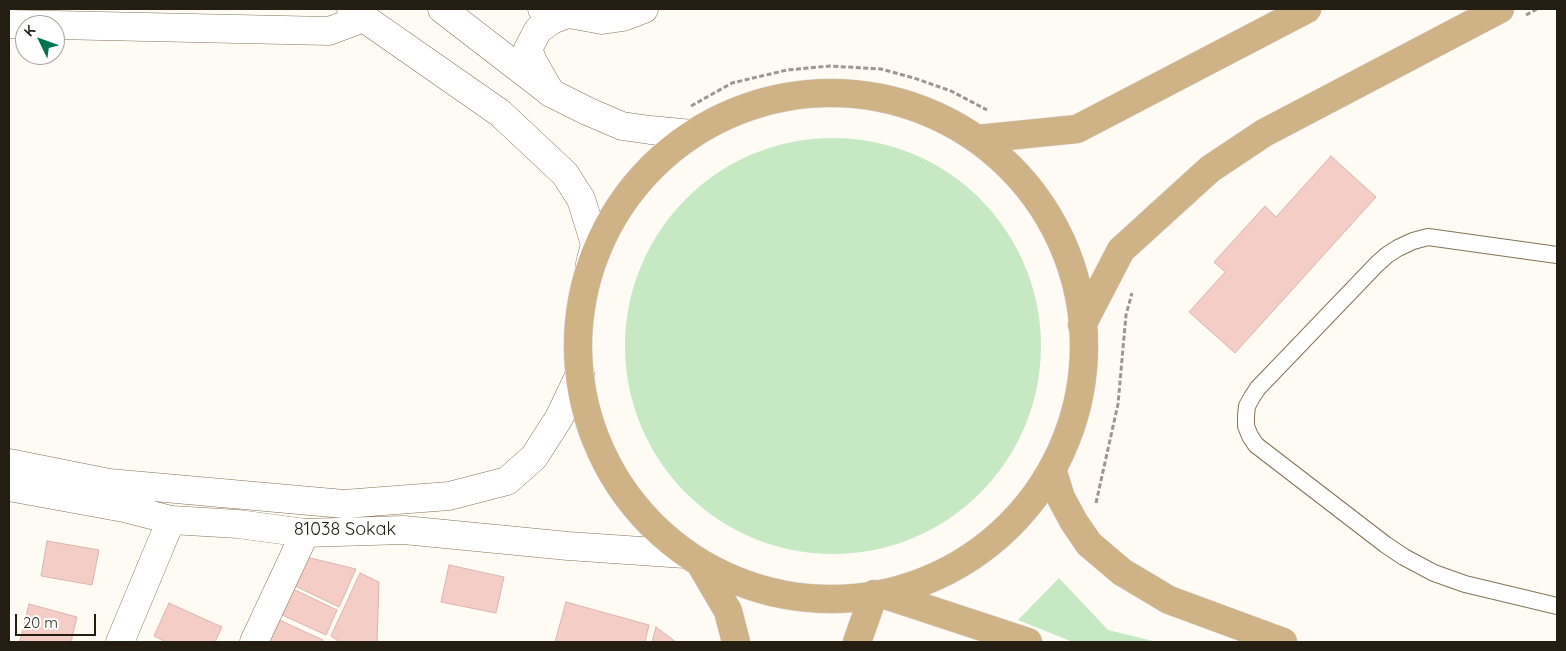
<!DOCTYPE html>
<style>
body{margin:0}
#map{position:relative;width:1566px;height:651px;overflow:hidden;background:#fefaf4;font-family:Quicksand,sans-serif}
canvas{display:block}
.frame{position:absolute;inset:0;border:10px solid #231d12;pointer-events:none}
.north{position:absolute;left:15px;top:15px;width:50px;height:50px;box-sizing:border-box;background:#fff;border:1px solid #a7a5a0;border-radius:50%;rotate:312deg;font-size:14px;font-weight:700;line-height:20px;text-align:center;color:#231d12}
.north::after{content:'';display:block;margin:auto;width:18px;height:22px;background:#00744f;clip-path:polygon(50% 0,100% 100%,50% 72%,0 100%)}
.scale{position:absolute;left:15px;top:614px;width:81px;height:22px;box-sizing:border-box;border:2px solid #231d12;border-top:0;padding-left:6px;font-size:15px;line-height:18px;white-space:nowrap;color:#231d12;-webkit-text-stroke:4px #fff;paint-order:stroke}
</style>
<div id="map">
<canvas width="1566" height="651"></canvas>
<div class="frame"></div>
<div class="north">K</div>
<div class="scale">20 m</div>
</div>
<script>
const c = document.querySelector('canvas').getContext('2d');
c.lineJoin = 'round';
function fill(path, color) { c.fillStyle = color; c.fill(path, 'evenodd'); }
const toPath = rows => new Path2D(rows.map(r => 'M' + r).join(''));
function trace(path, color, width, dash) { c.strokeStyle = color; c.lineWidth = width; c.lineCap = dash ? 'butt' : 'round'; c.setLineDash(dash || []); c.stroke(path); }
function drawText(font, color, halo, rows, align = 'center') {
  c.font = font + ' Quicksand,sans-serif'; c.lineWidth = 4; c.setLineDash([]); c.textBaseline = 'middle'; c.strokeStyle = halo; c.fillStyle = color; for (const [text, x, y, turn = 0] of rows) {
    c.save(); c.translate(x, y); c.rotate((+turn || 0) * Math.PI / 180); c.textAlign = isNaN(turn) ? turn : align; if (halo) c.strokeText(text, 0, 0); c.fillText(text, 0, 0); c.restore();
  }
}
const green = toPath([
 '625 346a208 208 0 1 1 416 0a208 208 0 1 1-416 0Z',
 [1059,578,1108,630,1157,642,1073,642,1018,620]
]);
const building = toPath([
 [1331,156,1376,197,1235,353,1189,312,1225,272,1214,262,1265,206,1276,217,1331,156],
 [47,541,99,550,92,585,41,576,47,541],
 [306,557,356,569,339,607,293,585,306,557],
 [449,565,504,577,496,613,441,602,449,565],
 [360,573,379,582,377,642,340,642,331,636,360,573],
 [291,588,337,610,326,635,280,614,291,588],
 [566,602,649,625,645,642,555,642,566,602],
 [169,603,222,627,215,642,166,642,154,636,169,603],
 [29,604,77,617,71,642,26,642,20,641,29,604],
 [277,619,323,640,322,642,267,642,277,619],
 [656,627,676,642,652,642,656,627]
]);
const path = toPath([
 [1526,15,1537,9],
 [691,106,732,83,787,70,830,66,881,69,914,78,951,91,987,110],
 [1096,503,1118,404,1126,315,1132,293]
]);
const service = toPath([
 [1557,255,1428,237,1413,241,1398,248,1387,255,1377,264,1258,388,1252,397,1247,406,1246,416,1246,426,1250,436,1256,445,1386,545,1404,557,1434,573,1465,584,1557,606]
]);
const minor = toPath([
 [542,9,602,20,623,17,644,9],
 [9,24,329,31,364,18],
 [551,93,533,62,528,49,538,30,552,20,568,14],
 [120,642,171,520],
 [254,642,305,533]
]);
const tertiary = toPath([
 [351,9,500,113,565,174,581,199,595,244,590,264],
 [442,9,551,93,587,111,622,126,650,130,692,134]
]);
const secondary = toPath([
 [9,463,109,483,344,504,449,496,507,481,534,457,559,418,580,374],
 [9,487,124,508,171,520,238,524,305,533,404,530,568,546,685,554]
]);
const primary = toPath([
 '578 346a253 253 0 1 1 506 0a253 253 0 1 1-506 0Z',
 [977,139,1077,129,1307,9],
 [1082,325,1121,250,1210,169,1264,133,1500,9],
 [1052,469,1061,498,1074,522,1089,544,1122,572,1169,600,1283,642],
 [701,565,728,611,736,642],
 [882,594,1028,642],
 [857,642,874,594]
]);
const streetNames = [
 ["81038 Sokak",345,530]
];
fill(green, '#c6e8c3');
fill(building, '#f4cdc6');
trace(building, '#dbb5ae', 1);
trace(service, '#847458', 18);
trace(minor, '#847458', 29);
trace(tertiary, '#847458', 29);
trace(secondary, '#847458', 29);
trace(primary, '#d7d6d4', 29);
trace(path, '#9c978f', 3, [5, 2.5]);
trace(service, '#fff', 16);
trace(minor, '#fff', 28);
trace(tertiary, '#fff', 28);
trace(secondary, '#fff', 28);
trace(primary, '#cfb286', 28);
drawText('18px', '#231d12', '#fff', streetNames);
</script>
